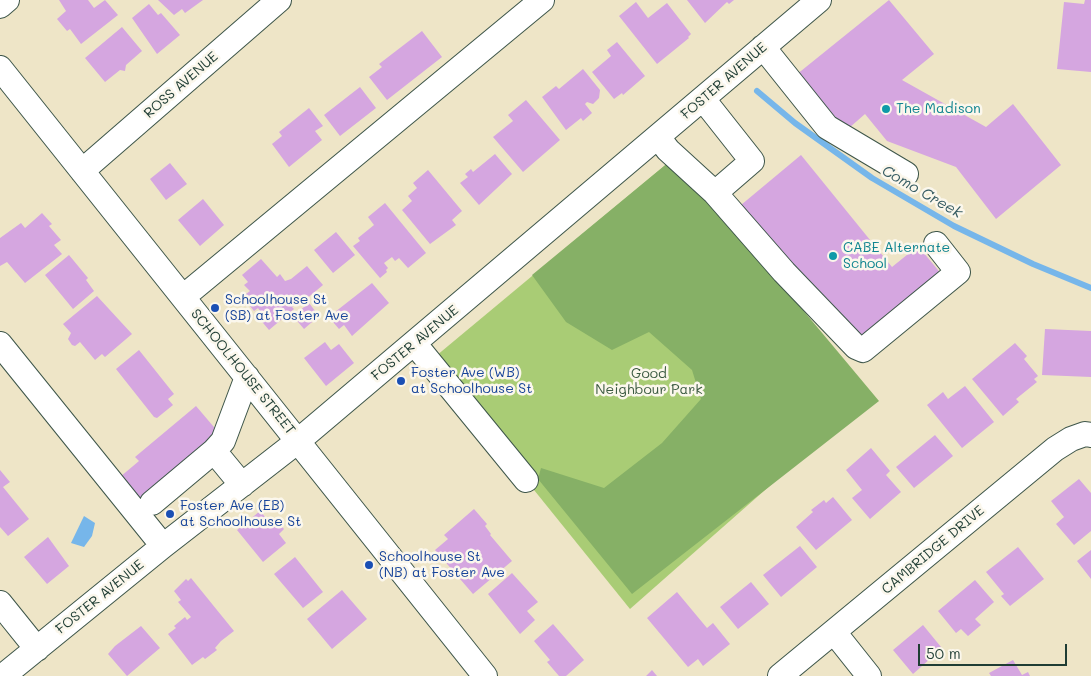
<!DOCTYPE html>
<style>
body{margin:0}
#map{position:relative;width:1091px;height:676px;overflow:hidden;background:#eee5c7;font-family:Mali,sans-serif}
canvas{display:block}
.scale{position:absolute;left:918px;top:644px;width:149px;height:22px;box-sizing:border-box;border:2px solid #1f3d34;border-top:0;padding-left:6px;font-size:15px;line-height:18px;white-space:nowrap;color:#1f3d34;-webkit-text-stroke:4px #fbf7ec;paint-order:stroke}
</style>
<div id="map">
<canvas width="1091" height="676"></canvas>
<div class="scale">50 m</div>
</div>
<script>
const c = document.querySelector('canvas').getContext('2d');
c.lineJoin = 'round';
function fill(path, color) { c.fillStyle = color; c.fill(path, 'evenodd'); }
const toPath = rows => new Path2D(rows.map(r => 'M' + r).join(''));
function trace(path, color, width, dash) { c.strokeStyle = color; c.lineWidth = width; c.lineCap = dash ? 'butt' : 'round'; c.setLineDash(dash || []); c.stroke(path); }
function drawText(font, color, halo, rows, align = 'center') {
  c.font = font + ' Mali,sans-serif'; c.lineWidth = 5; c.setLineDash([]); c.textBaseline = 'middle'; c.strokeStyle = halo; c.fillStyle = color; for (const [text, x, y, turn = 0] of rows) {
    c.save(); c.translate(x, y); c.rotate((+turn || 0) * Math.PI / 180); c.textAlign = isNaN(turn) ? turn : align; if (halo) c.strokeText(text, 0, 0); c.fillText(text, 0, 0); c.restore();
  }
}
const green = toPath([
 [675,157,866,401,630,609,430,361]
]);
const forest = toPath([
 [675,157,879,401,632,594,538,479,541,468,604,488,662,443,701,399,692,370,649,332,612,350,566,322,532,275]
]);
const water = toPath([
 [84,516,95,523,92,536,84,547,71,543]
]);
const stream = toPath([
 [757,91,795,123,872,178,954,226,1033,264,1091,288]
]);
const building = toPath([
 [59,0,88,0,94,8,105,0,118,15,81,44,70,29,67,31,57,19,66,11],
 [158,0,203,0,185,13,182,9,174,15],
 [687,0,734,0,729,4,727,2,705,23],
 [889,0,934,54,902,80,986,127,1013,104,1061,165,996,219,956,167,887,141,865,114,849,128,827,118,796,75],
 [1085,0,1091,0,1091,72,1057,69,1064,2,1084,4],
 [636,2,648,18,667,3,691,34,688,37,689,38,657,64,619,16],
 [149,4,158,15,161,13,180,35,157,54,132,18],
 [122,27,142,51,126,65,125,71,120,70,105,82,85,58],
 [422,31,442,57,387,100,369,77,382,67,379,64],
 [617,42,645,76,623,95,622,93,614,99,592,72,611,56,607,50],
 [583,69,600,90,599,98,593,104,587,102,585,104,592,113,583,121,581,118,566,130,542,97,556,86,559,89],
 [360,87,376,108,340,136,324,115],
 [526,100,560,140,523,172,493,137,513,121,508,115],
 [309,108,323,126,315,131,322,140,289,167,272,144,282,136,279,132],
 [495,154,512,174,479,205,460,183,468,177,465,174,471,169,473,172],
 [801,155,892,267,918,246,943,276,859,345,741,205],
 [170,163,187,184,166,200,150,179],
 [428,170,462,211,452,220,456,225,430,244,402,210,412,201,408,196,417,188,413,183],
 [203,199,224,225,200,246,178,220],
 [385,203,426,253,408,268,399,258,395,261,392,257,384,263,388,268,386,270,387,272,380,278,353,246,360,241,358,238,374,225,368,217],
 [42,213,52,224,49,226,61,240,54,245,62,254,25,283,7,262,0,266,0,238,21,223,25,228],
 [336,232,355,255,333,273,314,250],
 [69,255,88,278,86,280,94,291,73,309,45,275],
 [261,259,277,277,280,274,285,281,291,279,307,266,323,285,299,305,298,302,292,307,294,309,269,330,258,317,262,314,258,308,254,311,245,300,248,297,246,294,250,291,244,285,248,282,242,275],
 [372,283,389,303,352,336,344,325,339,329,333,322,339,317,335,312],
 [97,296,132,334,105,357,102,354,95,360,80,342,75,346,72,345,68,339,71,333,63,324],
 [309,303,319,316,304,329,293,316],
 [1045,329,1091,331,1091,377,1042,375],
 [325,342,331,350,339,344,354,363,326,386,304,358],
 [1015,343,1027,356,1024,359,1038,376,1034,379,1037,382,1016,399,1019,402,1003,416,972,379],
 [139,350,174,394,168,399,173,405,157,418,154,417,116,369],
 [965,386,994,422,962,448,927,405,943,392,948,399],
 [196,406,219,433,139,500,120,477,139,461,135,457],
 [935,435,953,456,914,488,896,467],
 [871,448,890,471,886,475,901,492,870,519,852,498,862,490,846,470],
 [0,470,10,482,3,487,29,519,8,536,0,527],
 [1079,479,1091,493,1091,531,1074,545,1056,524,1064,517,1051,501],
 [833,497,852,520,816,550,796,527,813,512,811,510,824,500,826,503],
 [474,509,487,524,485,526,491,534,490,535,512,561,473,594,435,550,448,539,444,535],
 [260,511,272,525,277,521,284,529,279,534,286,543,263,562,237,530],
 [48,537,69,566,47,584,24,557],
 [800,546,817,567,781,597,763,575],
 [1018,547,1044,579,1010,606,1001,596,1004,594,986,572],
 [1091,550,1091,579,1077,561],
 [295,557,323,592,303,608,274,574],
 [512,573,538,602,527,611,535,620,520,634,488,594],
 [191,578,234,631,221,641,215,648,217,650,205,659,203,657,192,665,168,634,176,628,174,626,185,617,187,620,191,617,178,602,181,600,174,591,186,579,188,581],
 [975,580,994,602,975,619,981,625,968,636,961,629,956,633,938,611],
 [751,582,769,604,738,629,720,607],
 [342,590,367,619,332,649,307,619],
 [677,592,707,628,713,623,730,644,703,666,698,659,688,667,647,618],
 [553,624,584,660,566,676,559,676,547,662,550,660,534,641],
 [923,625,941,647,930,656,931,658,913,674,893,650],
 [141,626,160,648,127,676,108,654,115,646],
 [1013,660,1022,675,1028,672,1030,676,991,676,989,673],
 [652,670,657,676,646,676]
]);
const minor = toPath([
 [0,6,7,0],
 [763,47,827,127,906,174],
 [0,68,485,676],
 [658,137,668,150,715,193,752,161,703,99],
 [82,171,279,0],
 [715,193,784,272,856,347,863,350,958,272,936,244],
 [183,297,542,0],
 [414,343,526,480],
 [0,344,163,546],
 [242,485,214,451,223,441,247,377],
 [152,503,214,451],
 [0,603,37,649],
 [834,632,869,676],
 [3,676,163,546,298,441,819,0],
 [780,676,1055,449,1071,439,1085,434,1091,435]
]);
const markers = [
 [886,109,5,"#0f9aa8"],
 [833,256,5,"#0f9aa8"],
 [215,308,5,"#1a4fb4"],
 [401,381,5,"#1a4fb4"],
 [170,514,5,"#1a4fb4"],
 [369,565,5,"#1a4fb4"]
];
const streetNames = [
 ["FOSTER AVENUE",724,81,-41],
 ["ROSS AVENUE",181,85,-41],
 ["FOSTER AVENUE",415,343,-40],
 ["SCHOOLHOUSE STREET",243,372,51],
 ["CAMBRIDGE DRIVE",933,550,-40],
 ["FOSTER AVENUE",100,597,-39]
];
const cultureNames = [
 ["The Madison",896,109],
 ["CABE Alternate",843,248],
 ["School",843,264]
];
const transitNames = [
 ["Schoolhouse St",225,300],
 ["(SB) at Foster Ave",225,316],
 ["Foster Ave (WB)",411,373],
 ["at Schoolhouse St",411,389],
 ["Foster Ave (EB)",180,506],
 ["at Schoolhouse St",180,522],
 ["Schoolhouse St",379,557],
 ["(NB) at Foster Ave",379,573]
];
const parkNames = [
 ["Good",649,374],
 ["Neighbour Park",649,390]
];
const waterNames = [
 ["Como Creek",922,192,30]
];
fill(green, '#a9cc75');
fill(forest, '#86b066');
fill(water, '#76b6ea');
trace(stream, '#76b6ea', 6);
fill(building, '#d5a6e0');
trace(minor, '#3e564a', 26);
trace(minor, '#fff', 24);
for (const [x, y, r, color] of markers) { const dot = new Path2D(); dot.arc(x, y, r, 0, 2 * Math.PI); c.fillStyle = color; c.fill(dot); trace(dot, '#fbf7ec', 2); }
drawText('14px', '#1f3d34', '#fbf7ec', streetNames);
drawText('14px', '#0d838f', '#fbf7ec', cultureNames, 'left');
drawText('14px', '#164399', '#fbf7ec', transitNames, 'left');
drawText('14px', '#3b5a41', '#fbf7ec', parkNames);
drawText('italic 15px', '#355b62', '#fbf7ec', waterNames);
</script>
